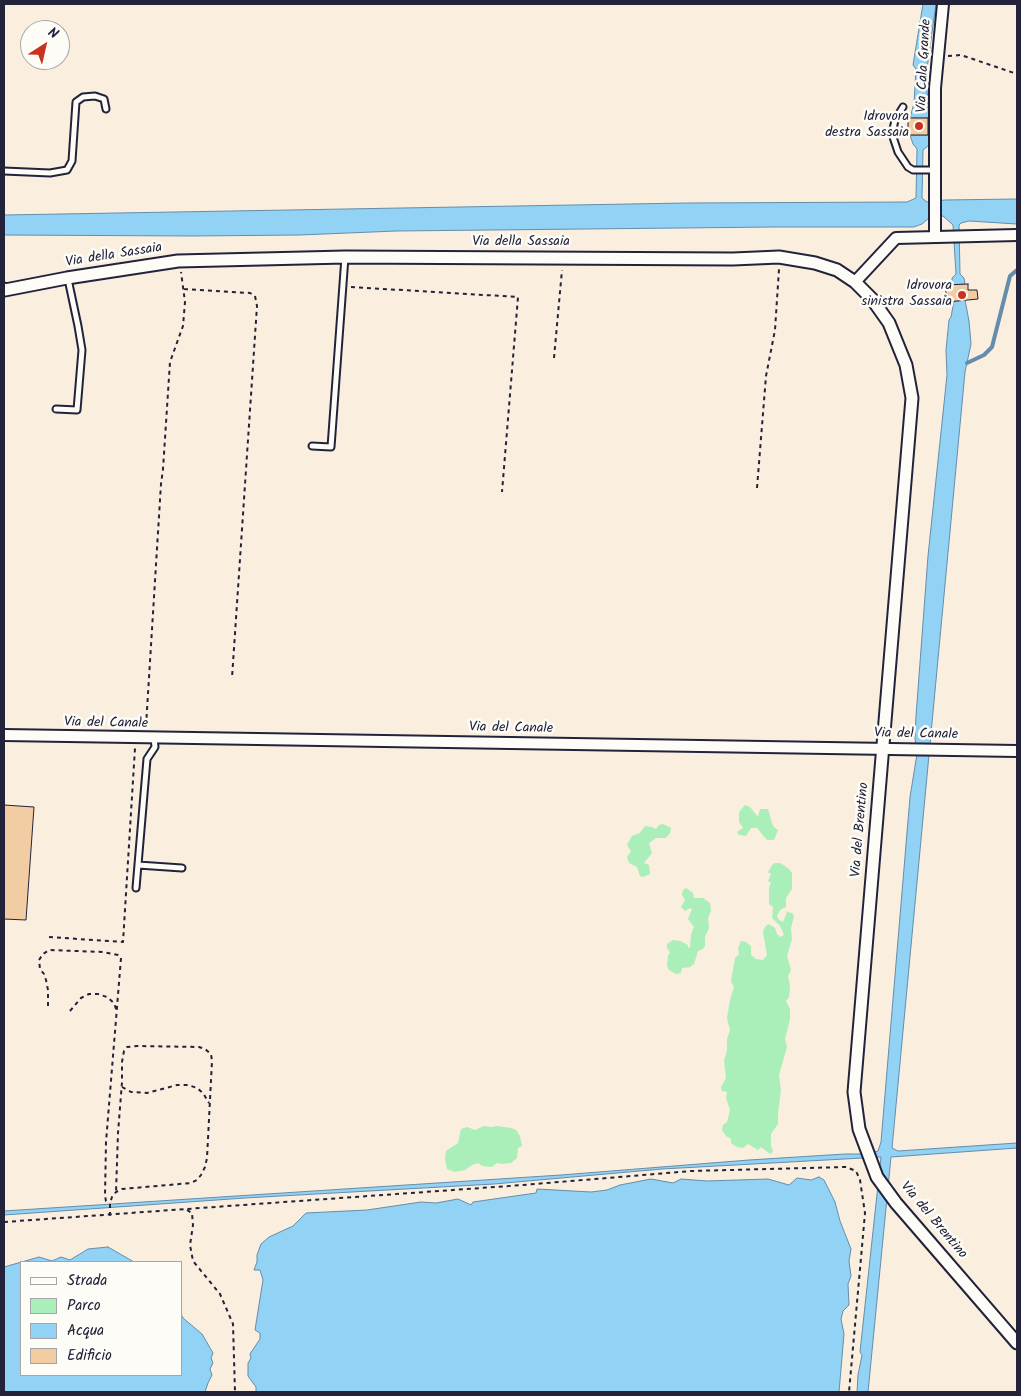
<!DOCTYPE html>
<style>
body{margin:0}
#map{position:relative;width:1021px;height:1396px;overflow:hidden;background:#faeede;font-family:Kalam,sans-serif}
canvas{display:block}
.frame{position:absolute;inset:0;border:5px solid #22223b;pointer-events:none}
.legend{position:absolute;left:20px;top:1261px;width:162px;height:115px;box-sizing:border-box;background:#fdfcf7;border:1px solid #a5a5ac;margin:0;padding:6px 9px;list-style:none;font-size:15px;color:#22223b}
.legend li{display:flex;align-items:center;gap:10px;height:25px}
.legend b{width:25px;border:1px solid #a5a5ac}
.north{position:absolute;left:20px;top:20px;width:50px;height:50px;box-sizing:border-box;background:#fdfcf7;border:1px solid #a5a5ac;border-radius:50%;rotate:35deg;font-size:14px;font-weight:700;line-height:20px;text-align:center;color:#22223b}
.north::after{content:'';display:block;margin:auto;width:18px;height:22px;background:#c8321e;clip-path:polygon(50% 0,100% 100%,50% 72%,0 100%)}
</style>
<div id="map">
<canvas width="1021" height="1396"></canvas>
<div class="frame"></div>
<ul class="legend">
<li><b style="height:6px;background:#fdfcf7"></b>Strada</li>
<li><b style="height:14px;background:#aaeeb9"></b>Parco</li>
<li><b style="height:14px;background:#92d2f4"></b>Acqua</li>
<li><b style="height:14px;background:#f2cca2"></b>Edificio</li>
</ul>
<div class="north">N</div>
</div>
<script>
const c = document.querySelector('canvas').getContext('2d');
c.lineJoin = 'round';
function fill(path, color) { c.fillStyle = color; c.fill(path, 'evenodd'); }
const toPath = rows => new Path2D(rows.map(r => 'M' + r).join(''));
function trace(path, color, width, dash) { c.strokeStyle = color; c.lineWidth = width; c.lineCap = dash ? 'butt' : 'round'; c.setLineDash(dash || []); c.stroke(path); }
function drawText(font, color, halo, rows, align = 'center') {
  c.font = font + ' Kalam,sans-serif'; c.lineWidth = 5; c.setLineDash([]); c.textBaseline = 'middle'; c.strokeStyle = halo; c.fillStyle = color; for (const [text, x, y, turn = 0] of rows) {
    c.save(); c.translate(x, y); c.rotate((+turn || 0) * Math.PI / 180); c.textAlign = isNaN(turn) ? turn : align; if (halo) c.strokeText(text, 0, 0); c.fillText(text, 0, 0); c.restore();
  }
}
const green = toPath([
 [745,805,750,807,758,817,760,809,768,809,773,826,778,830,774,840,767,840,757,828,751,828,746,836,739,835,737,832,743,828,739,822,739,812],
 [663,824,671,828,670,833,666,838,656,838,649,843,652,853,644,863,649,865,650,874,643,877,640,876,637,867,629,863,627,857,631,851,627,845,632,836,640,833,645,826,652,827,656,829,659,825],
 [775,863,780,863,789,869,792,873,792,889,786,898,786,907,780,910,777,916,778,919,783,922,787,912,792,913,794,916,791,928,792,939,787,956,791,970,788,976,790,986,789,997,786,1001,790,1009,790,1019,785,1039,787,1047,779,1075,781,1090,778,1113,778,1124,771,1134,771,1146,773,1152,770,1154,761,1147,758,1150,748,1144,743,1148,737,1147,731,1143,731,1139,726,1136,722,1130,723,1125,727,1122,730,1110,726,1098,727,1092,722,1091,721,1087,726,1078,724,1060,727,1051,727,1039,730,1030,727,1018,730,1000,734,987,731,981,735,958,739,954,738,948,741,941,746,942,751,946,751,955,756,959,763,960,767,955,763,932,765,927,768,924,772,926,775,928,777,934,780,937,784,935,780,926,772,918,773,907,769,904,769,887,771,883,768,881,771,874,768,872,772,865],
 [686,888,693,893,694,898,703,898,710,903,711,911,708,918,709,928,705,937,705,946,703,949,698,951,694,964,690,967,682,968,681,973,676,974,669,970,667,966,668,956,670,952,667,948,667,944,673,940,680,941,688,945,688,947,690,948,691,934,694,927,688,919,692,909,690,908,685,911,681,907,685,900,682,895,683,890],
 [484,1126,491,1127,497,1126,511,1128,516,1130,520,1136,522,1146,518,1148,517,1158,511,1163,502,1164,497,1163,492,1167,482,1166,478,1163,472,1165,465,1170,455,1172,447,1169,445,1159,446,1151,458,1143,461,1129,467,1127,475,1130]
]);
const water = toPath([
 [923,4,936,4,926,76,929,118,910,118,914,103,916,69,913,65,923,4],
 [910,135,929,135,929,145,923,150,922,198,927,202,945,200,1017,199,1017,224,969,221,961,223,959,225,960,274,964,278,965,284,952,285,952,278,956,274,953,225,943,216,929,218,922,224,914,227,774,227,396,231,300,235,192,236,4,235,4,215,686,203,907,202,916,198,917,149,913,144,910,135],
 [965,300,969,321,971,344,965,372,892,1148,898,1151,1017,1143,1017,1148,891,1157,868,1392,857,1392,858,1375,862,1355,860,1352,881,1157,662,1169,494,1184,245,1198,4,1215,4,1211,561,1175,749,1160,845,1154,865,1154,878,1151,881,1142,910,797,917,754,915,738,916,716,928,556,947,375,946,350,949,320,951,317,954,301,965,300],
 [819,1177,824,1180,835,1202,840,1221,851,1249,849,1261,851,1276,848,1284,849,1305,843,1311,841,1319,844,1334,839,1392,256,1392,256,1387,248,1376,248,1363,251,1358,250,1354,260,1339,260,1333,255,1330,263,1280,260,1270,254,1270,257,1262,257,1255,261,1244,269,1237,293,1226,306,1213,367,1210,421,1202,436,1203,458,1199,471,1205,473,1202,536,1193,537,1189,591,1192,607,1190,620,1185,651,1179,673,1183,681,1179,707,1181,768,1179,789,1185,797,1178,811,1180,819,1177],
 [108,1247,134,1262,21,1262,21,1375,181,1375,181,1314,183,1318,202,1334,213,1353,211,1358,213,1363,210,1369,212,1375,208,1383,205,1392,4,1392,4,1267,39,1257,52,1261,61,1257,70,1260,88,1249,108,1247]
]);
const stream = toPath([
 [967,363,984,355,992,347,1010,276,1017,270]
]);
const building = toPath([
 [908,118,928,118,928,135,908,135,908,118],
 [968,284,968,290,977,290,978,299,947,302,945,285,968,284],
 [4,805,34,807,26,920,4,919,4,805]
]);
const path = toPath([
 [948,56,961,55,1017,74],
 [351,287,518,297,502,492],
 [184,289,250,293,255,296,257,306,232,678],
 [554,358,562,270],
 [757,488,766,376,775,330,779,269],
 [146,726,161,484,163,469,170,362,183,326,185,302,181,272],
 [49,937,123,942,135,748],
 [48,1006,48,990,46,980,44,974,40,969,39,960,43,954,49,950,103,952,118,955,121,958,106,1142,105,1196,106,1201,110,1203],
 [70,1011,81,998,89,994,98,994,107,997,114,1003,116,1009],
 [122,1087,131,1092,147,1093,177,1085,188,1085,197,1088,203,1093,209,1103],
 [187,1210,192,1213,193,1225,190,1245,193,1261,220,1294,233,1324,235,1392],
 [110,1216,110,1203,112,1197,116,1192,122,1189,191,1183,197,1180,201,1175,205,1167,207,1158,212,1061,211,1054,205,1049,199,1047,137,1046,127,1047,124,1051,122,1062,122,1082,118,1133,116,1192],
 [4,1222,523,1185,691,1171,846,1167,856,1171,860,1180,865,1213,849,1392]
]);
const service = toPath([
 [903,107,895,120,892,134,898,152,908,167,913,170,935,170],
 [4,171,50,173,67,170,72,161,76,102,83,97,95,96,104,99,106,109],
 [56,409,77,410,82,350,78,326,68,279],
 [312,446,331,447,345,257],
 [138,865,182,868],
 [136,888,147,759,155,747,154,738]
]);
const minor = toPath([
 [935,236,935,88,943,4],
 [855,282,896,238,1017,235],
 [4,735,1017,751]
]);
const tertiary = toPath([
 [4,289,5,290,67,278,178,261,345,257,733,259,779,257,815,263,837,270,855,282,872,299,889,323,906,365,912,398,854,1092,859,1129,877,1177,896,1203,1017,1343]
]);
const markers = [
 [919,126,5,"#c8321e"],
 [962,295,5,"#c8321e"]
];
const streetNames = [
 ["Via Cala Grande",925,66,-87],
 ["Via della Sassaia",521,243],
 ["Via della Sassaia",114,256,-9],
 ["Via del Canale",106,724,1],
 ["Via del Canale",511,729,1],
 ["Via del Canale",916,735,1],
 ["Via del Brentino",861,830,-85],
 ["Via del Brentino",933,1221,50]
];
const poiNames = [
 ["Idrovora",909,118],
 ["destra Sassaia",909,134],
 ["Idrovora",952,287],
 ["sinistra Sassaia",952,303]
];
fill(green, '#aaeeb9');
fill(water, '#92d2f4');
trace(water, '#658caa', 1);
trace(stream, '#658caa', 4);
fill(building, '#f2cca2');
trace(building, '#22223b', 1);
trace(service, '#22223b', 9);
trace(minor, '#22223b', 14);
trace(tertiary, '#22223b', 15);
trace(path, '#22223b', 2, [4, 4]);
trace(service, '#fdfcf7', 5);
trace(minor, '#fdfcf7', 10);
trace(tertiary, '#fdfcf7', 11);
for (const [x, y, r, color] of markers) { const dot = new Path2D(); dot.arc(x, y, r, 0, 2 * Math.PI); c.fillStyle = color; c.fill(dot); trace(dot, '#fdfcf7', 2); }
drawText('14px', '#22223b', '#fdfcf7', streetNames);
drawText('14px', '#22223b', '#fdfcf7', poiNames, 'right');
</script>
